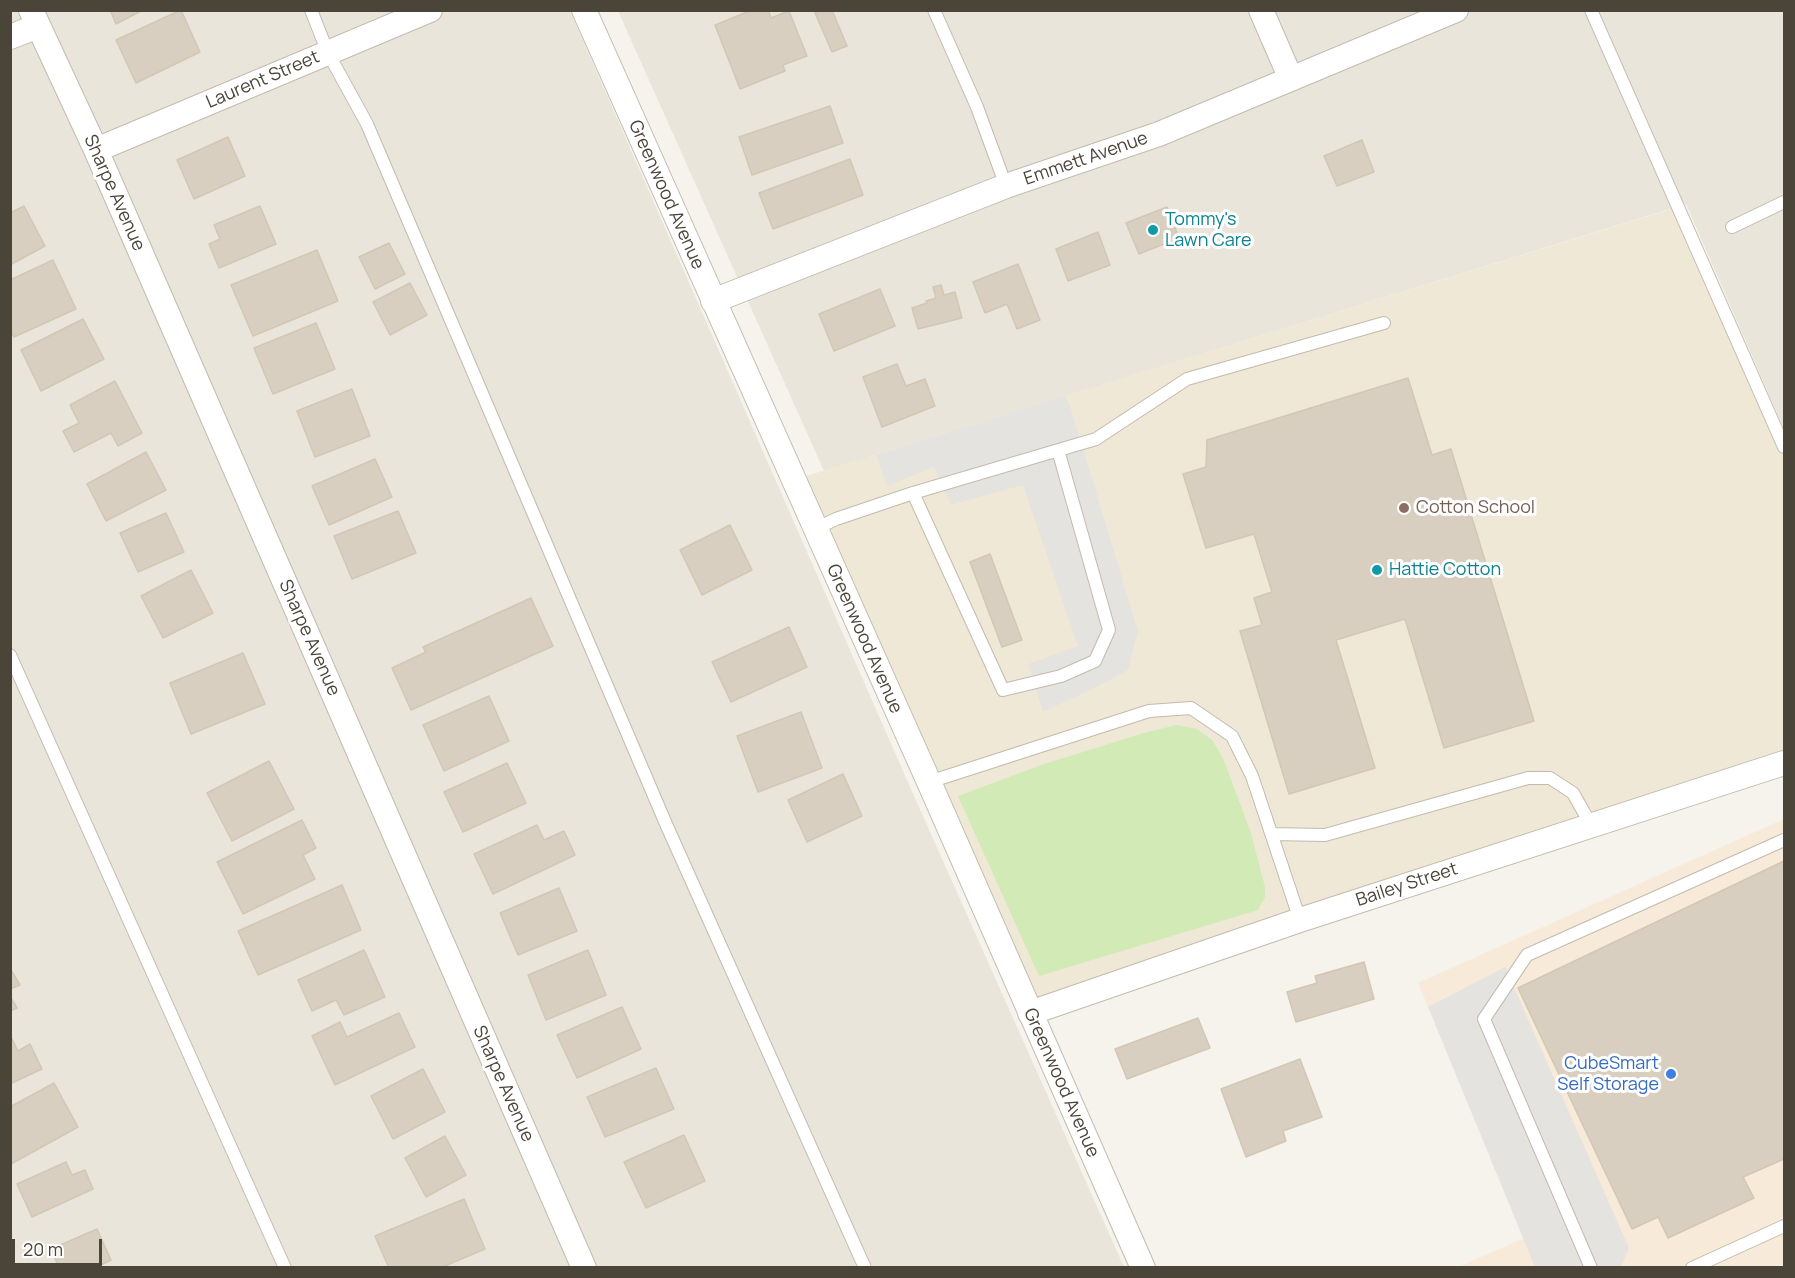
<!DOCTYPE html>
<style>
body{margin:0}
#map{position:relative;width:1795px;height:1278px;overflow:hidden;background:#f6f3ec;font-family:Manrope,sans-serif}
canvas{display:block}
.frame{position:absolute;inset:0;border:12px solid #4b4439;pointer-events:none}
.scale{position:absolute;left:12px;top:1239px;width:90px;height:27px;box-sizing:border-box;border:3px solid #4b4439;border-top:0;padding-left:8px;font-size:18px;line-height:21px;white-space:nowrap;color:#4b4439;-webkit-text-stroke:4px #fff;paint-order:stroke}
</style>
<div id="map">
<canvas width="1795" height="1278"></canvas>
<div class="frame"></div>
<div class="scale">20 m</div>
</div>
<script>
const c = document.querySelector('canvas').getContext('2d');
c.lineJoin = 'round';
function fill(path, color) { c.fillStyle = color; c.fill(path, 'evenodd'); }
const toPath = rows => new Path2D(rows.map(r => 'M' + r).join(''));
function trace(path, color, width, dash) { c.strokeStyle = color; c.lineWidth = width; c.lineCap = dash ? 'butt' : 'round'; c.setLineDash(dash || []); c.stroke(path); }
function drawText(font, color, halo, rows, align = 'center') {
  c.font = font + ' Manrope,sans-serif'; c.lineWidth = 6; c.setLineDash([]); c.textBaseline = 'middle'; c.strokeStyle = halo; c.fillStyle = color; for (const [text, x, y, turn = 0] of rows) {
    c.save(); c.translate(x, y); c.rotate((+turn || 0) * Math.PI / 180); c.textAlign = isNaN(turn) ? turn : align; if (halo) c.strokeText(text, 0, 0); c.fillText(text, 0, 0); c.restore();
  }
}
const residential = toPath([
 [10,11,570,11,910,787,1124,1267,11,1267],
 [618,11,1784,11,1784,429,1686,204,824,471]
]);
const commercial = toPath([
 [1784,819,1784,1267,1458,1267,1527,1237,1418,983]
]);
const education = toPath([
 [1678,207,1784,447,1784,763,1030,1013,793,480]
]);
const green = toPath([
 [1177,725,1197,729,1212,740,1223,758,1250,830,1265,887,1265,897,1258,910,1039,976,958,796,1041,765,1147,732]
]);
const parking = toPath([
 [1065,396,1070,406,1138,631,1128,670,1096,687,1043,712,1028,664,1078,646,1023,485,951,505,934,467,887,486,876,455],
 [1505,967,1629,1248,1621,1267,1535,1267,1428,1007]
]);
const building = toPath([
 [110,10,143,10,116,24,110,10],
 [181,10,200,52,136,83,116,40,181,10],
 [752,10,768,10,771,18,789,11,807,56,783,65,785,71,740,89,715,25,752,10],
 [820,10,832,10,847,46,832,52,815,13,820,10],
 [830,106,843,143,752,175,739,137,830,106],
 [228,137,245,176,194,199,177,160,228,137],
 [1362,140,1374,172,1337,186,1324,156,1362,140],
 [850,159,863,195,773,229,759,193,850,159],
 [24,206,45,246,10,265,10,213,24,206],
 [260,206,276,244,219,268,209,244,220,239,214,225,260,206],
 [1167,207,1179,238,1139,254,1126,223,1167,207],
 [1098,232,1110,265,1068,281,1056,249,1098,232],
 [389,243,405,274,375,289,359,257,389,243],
 [317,250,338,301,253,336,231,285,317,250],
 [53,260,76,309,14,337,10,330,10,280,53,260],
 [1018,264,1040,320,1017,329,1007,304,985,313,973,282,1018,264],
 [410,283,427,315,390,335,373,302,410,283],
 [941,285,944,295,955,292,962,318,918,329,912,308,927,303,926,301,936,298,933,287,941,285],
 [880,289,895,326,834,351,819,314,880,289],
 [83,319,104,359,41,391,21,350,83,319],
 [316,323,335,369,273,394,254,348,316,323],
 [897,364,906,386,925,379,935,406,882,427,863,377,897,364],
 [1408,378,1432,455,1451,449,1534,721,1444,748,1405,619,1336,640,1375,768,1289,794,1240,631,1262,625,1254,598,1272,592,1254,534,1206,548,1183,474,1206,467,1207,440,1408,378],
 [115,381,142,433,118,446,111,433,74,452,63,431,79,423,70,405,115,381],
 [352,389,370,436,315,457,297,411,352,389],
 [146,452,166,490,106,521,87,484,146,452],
 [375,459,392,497,329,525,312,486,375,459],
 [398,511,416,553,352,579,334,536,398,511],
 [166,513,184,552,138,572,120,533,166,513],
 [730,525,752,570,702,595,680,550,730,525],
 [990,554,1022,640,1002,647,970,562,990,554],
 [191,570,213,613,163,638,141,596,191,570],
 [531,598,553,646,411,710,392,668,426,652,423,647,531,598],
 [789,627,807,667,731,702,712,662,789,627],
 [243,653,265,704,191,734,170,683,243,653],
 [489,696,509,741,444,771,423,725,489,696],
 [801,712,822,768,758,792,737,736,801,712],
 [269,761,294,809,232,841,207,793,269,761],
 [507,763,526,803,463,832,444,792,507,763],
 [843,774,862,816,807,842,788,800,843,774],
 [302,820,316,848,303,855,315,879,243,914,217,862,302,820],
 [537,825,544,840,564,831,575,855,493,894,474,854,537,825],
 [1784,861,1784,1159,1743,1177,1754,1198,1668,1238,1658,1217,1632,1229,1518,988,1784,861],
 [342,885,361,930,258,975,238,931,342,885],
 [559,888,577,931,518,955,500,913,559,888],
 [364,950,385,997,344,1015,336,1000,312,1011,298,980,364,950],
 [588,950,606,995,546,1020,528,975,588,950],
 [1364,962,1374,999,1296,1022,1287,992,1317,983,1315,976,1364,962],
 [10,968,20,985,10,989,10,968],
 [10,996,17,1008,10,1011,10,996],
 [622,1007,641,1049,577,1078,557,1035,622,1007],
 [399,1013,415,1047,335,1085,312,1036,340,1022,347,1037,399,1013],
 [1198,1018,1210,1048,1127,1079,1115,1049,1198,1018],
 [10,1035,18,1051,30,1044,42,1069,10,1084,10,1035],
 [1300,1059,1322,1117,1283,1131,1286,1141,1246,1157,1221,1089,1300,1059],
 [656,1068,674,1109,605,1137,587,1097,656,1068],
 [423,1069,445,1112,393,1139,371,1096,423,1069],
 [54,1083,78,1127,11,1164,10,1107,54,1083],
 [684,1135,705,1181,646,1208,624,1162,684,1135],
 [445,1136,466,1175,426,1197,405,1158,445,1136],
 [66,1162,72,1175,85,1170,93,1189,32,1217,17,1184,66,1162],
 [464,1199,485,1249,440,1268,389,1268,375,1236,464,1199],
 [97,1229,111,1260,95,1268,59,1268,51,1249,97,1229]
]);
const lane = toPath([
 [311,10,328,53,367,124,666,824,865,1268],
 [934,10,977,107,1006,186],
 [1591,10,1784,447],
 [1732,227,1784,202],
 [913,493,1003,690,1061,676,1095,661,1109,630,1058,450],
 [815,529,836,519,913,493,1096,439,1187,379,1384,323],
 [10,655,285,1268],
 [929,782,1149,711,1191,708,1232,736,1252,776,1300,920],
 [1272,834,1325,835,1528,778,1550,778,1573,793,1591,825],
 [1591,1268,1484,1019,1527,955,1784,840],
 [1692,1268,1784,1226]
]);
const street = toPath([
 [31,10,96,150,584,1268],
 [584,10,929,782,1143,1268],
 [1261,10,1291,79],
 [10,37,38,26],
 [96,150,430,10],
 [713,301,1006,186,1159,134,1456,10],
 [1030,1013,1300,920,1784,763]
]);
const markers = [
 [1153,230,6,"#0f9aa8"],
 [1404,508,6,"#8d6e63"],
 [1377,570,6,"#0f9aa8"],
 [1671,1074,6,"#3f7fe0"]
];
const streetNames = [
 ["Laurent Street",263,80,-23],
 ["Emmett Avenue",1086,159,-19],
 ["Sharpe Avenue",114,193,66],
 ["Greenwood Avenue",666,195,66],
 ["Sharpe Avenue",309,638,66],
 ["Greenwood Avenue",864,639,66],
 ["Bailey Street",1407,885,-18],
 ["Greenwood Avenue",1061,1083,66],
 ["Sharpe Avenue",503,1084,66]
];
const cultureNames = [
 ["Tommy's",1165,220],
 ["Lawn Care",1165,241],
 ["Hattie Cotton",1389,570]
];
const educationNames = [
 ["Cotton School",1416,508]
];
const shopNames = [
 ["CubeSmart",1659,1064],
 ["Self Storage",1659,1085]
];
fill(residential, '#eae5da');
fill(commercial, '#f7ead8');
fill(education, '#efe8d6');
fill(green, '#d2eab5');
fill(parking, '#e5e3e0');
fill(building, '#d8cfc1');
trace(building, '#d3c7b4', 1.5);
trace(lane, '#c2bbae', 14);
trace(street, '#c2bbae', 26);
trace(lane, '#fff', 12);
trace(street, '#fff', 24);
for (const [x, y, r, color] of markers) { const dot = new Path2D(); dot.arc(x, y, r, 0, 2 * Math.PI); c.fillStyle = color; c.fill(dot); trace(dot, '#fff', 2); }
drawText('18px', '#4b4439', '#fff', streetNames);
drawText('18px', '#0d838f', '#fff', cultureNames, 'left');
drawText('18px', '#785e54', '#fff', educationNames, 'left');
drawText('18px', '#366cbe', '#fff', shopNames, 'right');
</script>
